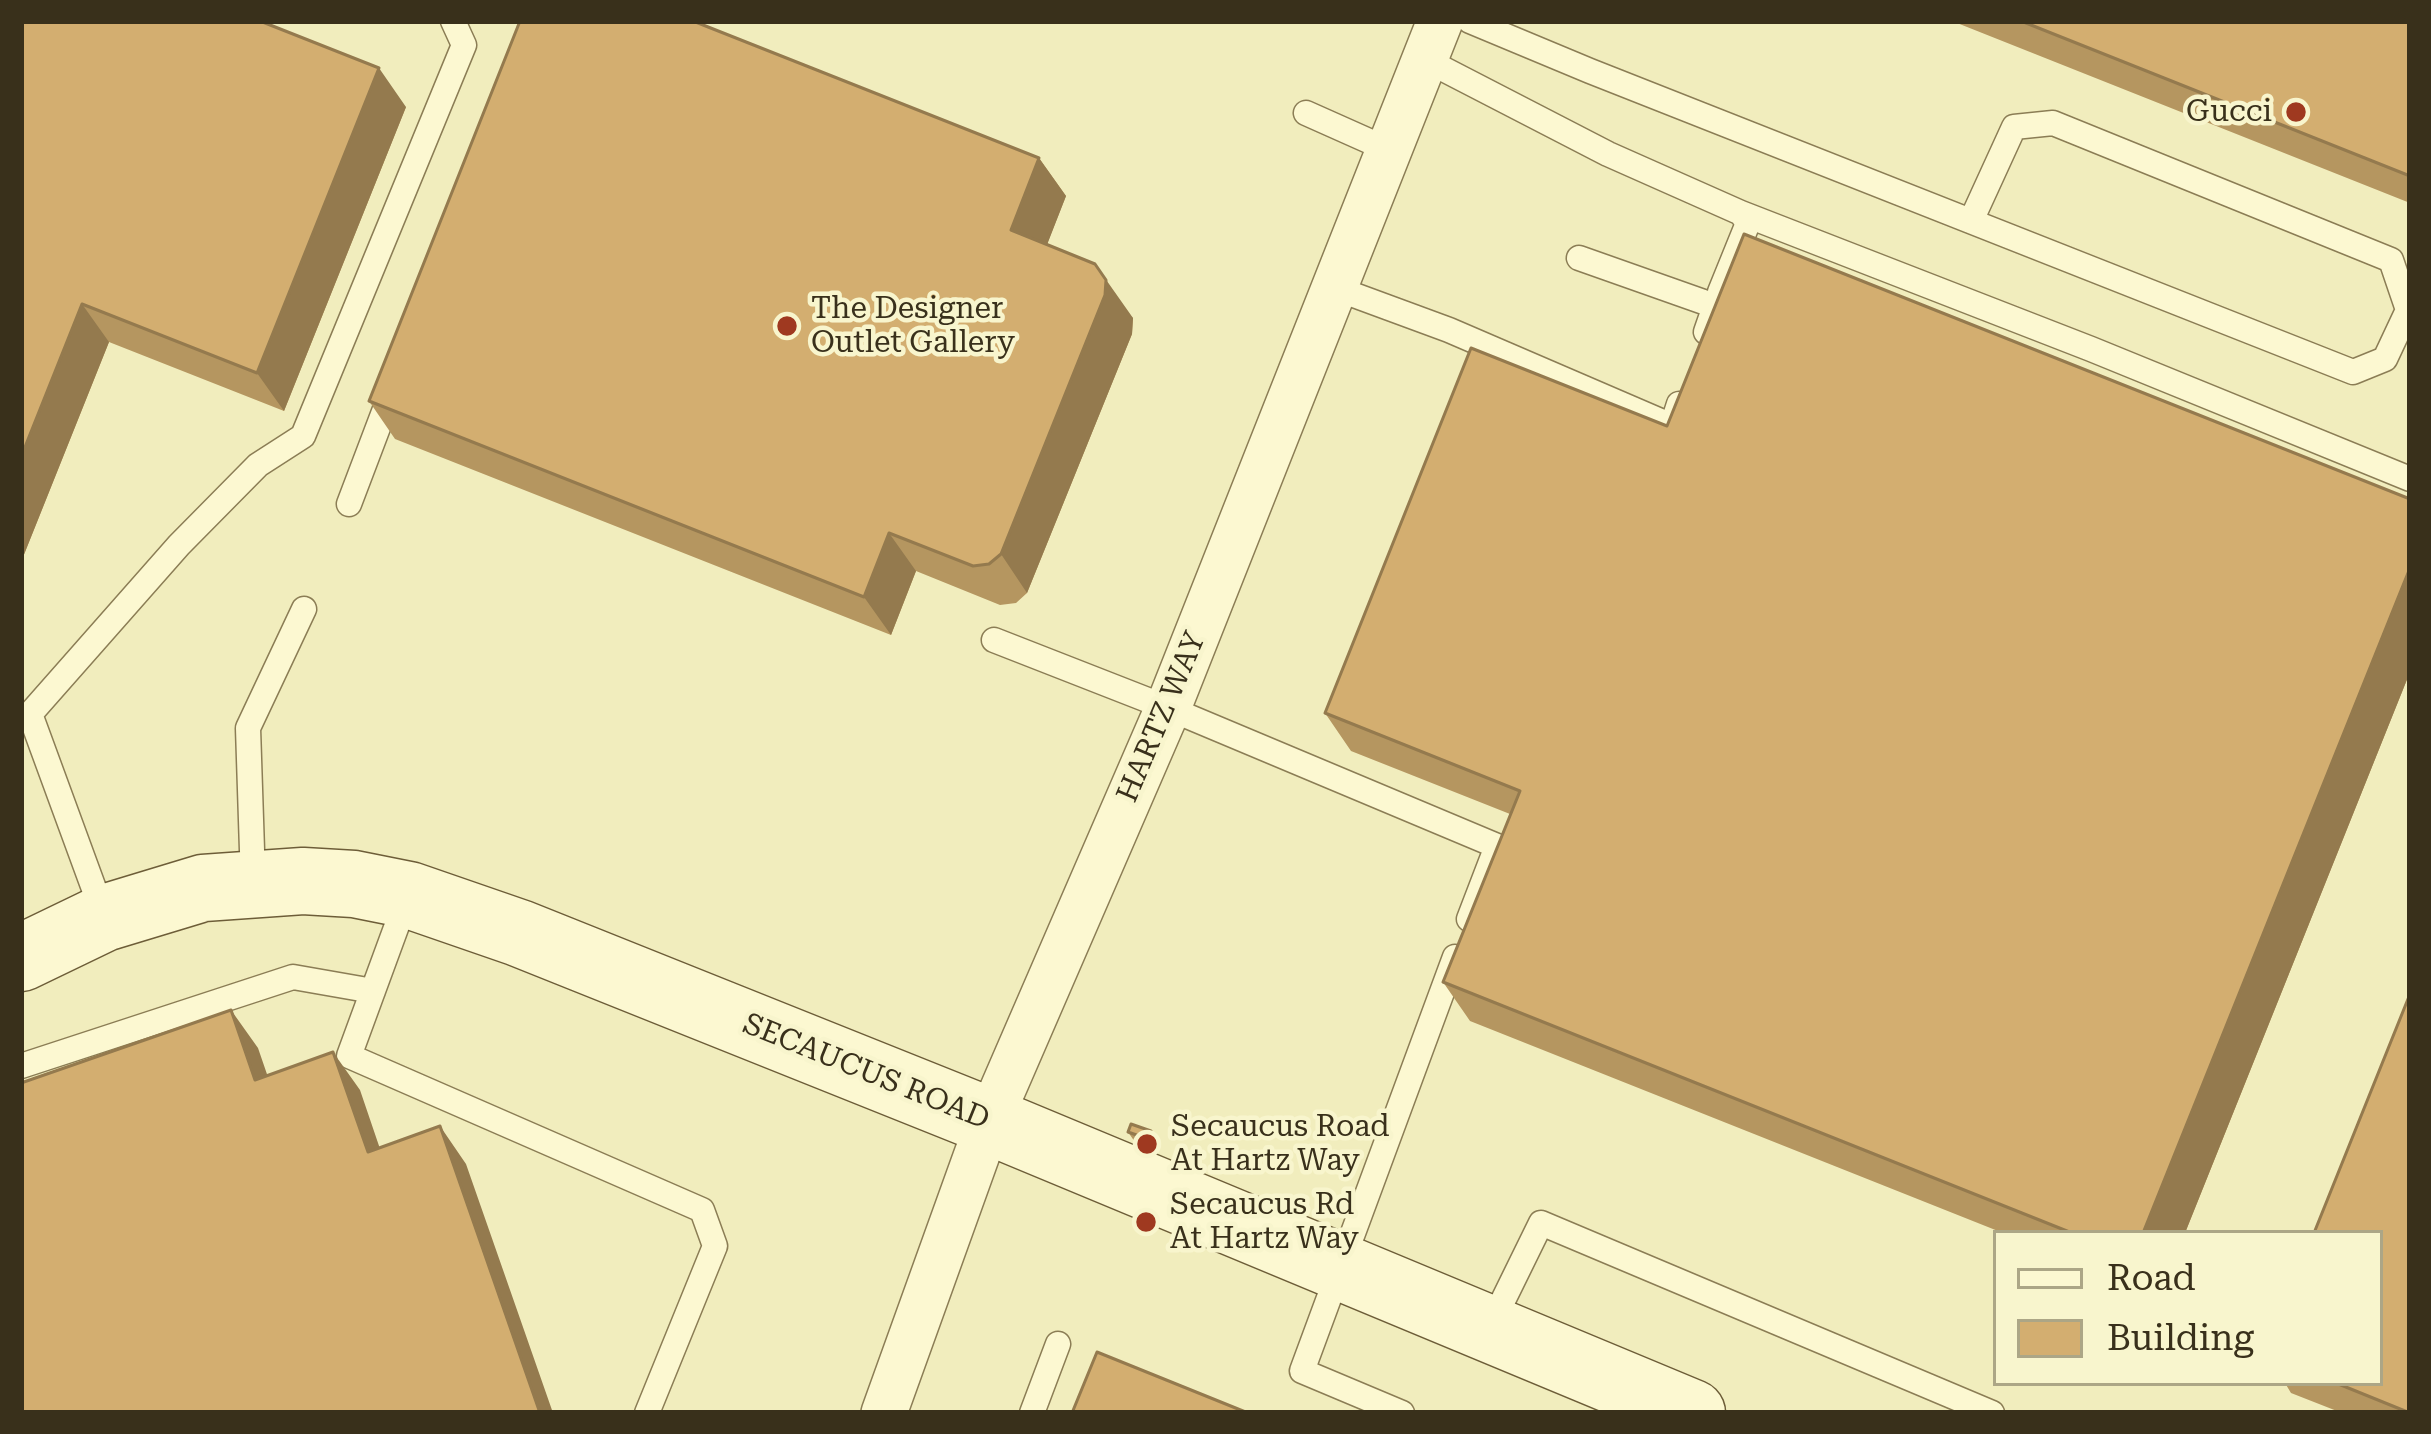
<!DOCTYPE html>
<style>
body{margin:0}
#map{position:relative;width:2431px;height:1434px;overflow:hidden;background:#f1edbd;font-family:"Roboto Serif",serif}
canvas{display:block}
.frame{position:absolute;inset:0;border:24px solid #39301b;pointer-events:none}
.legend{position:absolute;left:1993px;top:1230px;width:390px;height:156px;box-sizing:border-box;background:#f8f5cd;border:3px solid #aca686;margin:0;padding:15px 21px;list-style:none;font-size:36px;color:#39301b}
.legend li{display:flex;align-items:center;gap:24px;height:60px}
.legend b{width:60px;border:3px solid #aca686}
</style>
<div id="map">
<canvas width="2431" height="1434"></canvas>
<div class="frame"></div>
<ul class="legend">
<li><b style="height:15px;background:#fcf8d1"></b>Road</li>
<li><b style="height:33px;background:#d3ae70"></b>Building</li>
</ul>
</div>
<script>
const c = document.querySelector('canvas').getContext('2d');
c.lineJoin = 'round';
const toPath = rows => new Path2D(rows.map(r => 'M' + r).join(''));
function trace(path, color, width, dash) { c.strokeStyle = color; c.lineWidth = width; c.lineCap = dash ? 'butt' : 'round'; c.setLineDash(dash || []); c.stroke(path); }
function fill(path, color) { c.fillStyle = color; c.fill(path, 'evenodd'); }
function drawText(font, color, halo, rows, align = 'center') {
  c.font = font + ' "Roboto Serif",serif'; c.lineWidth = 9; c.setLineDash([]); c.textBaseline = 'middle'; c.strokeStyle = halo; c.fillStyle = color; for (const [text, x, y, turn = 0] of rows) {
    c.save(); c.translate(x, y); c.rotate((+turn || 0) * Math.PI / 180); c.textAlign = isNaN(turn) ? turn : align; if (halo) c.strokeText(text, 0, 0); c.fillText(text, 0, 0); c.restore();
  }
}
const lane = toPath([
 [1470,21,1590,71,2353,372,2385,359,2408,310,2391,260,2053,123,2014,127,1971,221],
 [1424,59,1608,154,1741,213,1748,223,1720,292],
 [1306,113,1389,150],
 [1741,213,2091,349,2410,479],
 [1579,258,1715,306,1706,332],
 [1335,288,1449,330,1672,426,1679,404],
 [349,504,393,388],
 [994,640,1168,708,1497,846,1469,919],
 [253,881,248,728,304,609],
 [407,898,349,1056,702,1210,715,1246,647,1413],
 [104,916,30,714,179,545,258,465,303,436,464,45,453,21],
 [21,1066,293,977,373,991],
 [1490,1327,1541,1223,1992,1413],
 [1032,1413,1058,1344],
 [1402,1413,1302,1371,1455,957]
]);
const street = toPath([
 [884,1413,989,1121,1168,708,1440,21]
]);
const secondary = toPath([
 [21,958,104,918,203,888,303,881,354,884,409,895,519,933,989,1121,1692,1413]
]);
const wall = toPath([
 [21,21,406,107,284,411,109,342,21,562],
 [1952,21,2410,21,2410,203],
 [1039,158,1066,196,1047,244,1133,318,1132,334,1027,593,1016,603,1000,605,916,571,891,635,395,439,369,401],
 [1667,426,2410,672,2185,1233,2003,1233,1470,1021,1443,982,1510,814,1351,751,1325,713],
 [1151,1131,1158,1142,1155,1150,1135,1142,1128,1132],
 [2285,1383,2380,1383,2410,1413,2342,1413,2291,1393]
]);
const shadedWall = toPath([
 [379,68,406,107,284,411,257,373],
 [1039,158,1066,196,1038,268,1011,230],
 [1095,264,1133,318,1132,334,1027,593,1001,554],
 [82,304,109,342,21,562,21,457],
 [889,533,916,571,891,635,864,597],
 [2410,568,2410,672,2185,1233,2143,1233],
 [231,1010,258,1048,282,1118,255,1080],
 [333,1052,360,1090,394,1190,368,1152],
 [440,1126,466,1164,553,1413,540,1413],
 [1151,1131,1158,1142,1155,1150,1148,1139]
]);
const building = toPath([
 [21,21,260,21,379,68,257,373,82,304,21,457,21,21],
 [520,21,693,21,1039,158,1011,230,1095,264,1106,280,1105,295,1001,554,989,564,973,566,889,533,864,597,369,401,520,21],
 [2021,21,2410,21,2410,176,2021,21],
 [1744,234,2410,499,2410,568,2143,1233,2072,1233,1443,982,1520,791,1325,713,1471,348,1667,426,1744,234],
 [2410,994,2410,1413,2336,1383,2380,1383,2380,1233,2314,1233,2410,994],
 [231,1010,255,1080,333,1052,368,1152,440,1126,540,1413,21,1413,21,1083,231,1010],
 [1131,1124,1151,1131,1148,1139,1128,1132,1131,1124],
 [1097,1352,1248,1413,1072,1413,1097,1352]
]);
const markers = [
 [2296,112,12,"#9f3920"],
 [787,326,12,"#9f3920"],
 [1147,1144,12,"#9f3920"],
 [1146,1222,12,"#9f3920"]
];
const poiNames = [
 ["Gucci",2272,112,"right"],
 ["The Designer",811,309],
 ["Outlet Gallery",811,343],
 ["Secaucus Road",1171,1127],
 ["At Hartz Way",1171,1161],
 ["Secaucus Rd",1170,1205],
 ["At Hartz Way",1170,1239]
];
const streetNames = [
 ["HARTZ WAY",1162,717,-67],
 ["SECAUCUS ROAD",866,1072,22]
];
trace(lane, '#8b7d55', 27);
trace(street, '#8b7d55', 48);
trace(secondary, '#6d5d38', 69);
trace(lane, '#fcf8d1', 24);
trace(street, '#fcf8d1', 45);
trace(secondary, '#fcf8d1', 66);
fill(wall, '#b59660');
fill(shadedWall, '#947a4e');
fill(building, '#d3ae70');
trace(building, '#947a4e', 3);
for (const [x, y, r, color] of markers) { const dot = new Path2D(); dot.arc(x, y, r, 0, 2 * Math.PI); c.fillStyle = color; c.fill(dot); trace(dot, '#f8f5cd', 4.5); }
drawText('30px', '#39301b', '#f8f5cd', poiNames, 'left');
drawText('30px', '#39301b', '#f8f5cd', streetNames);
</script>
